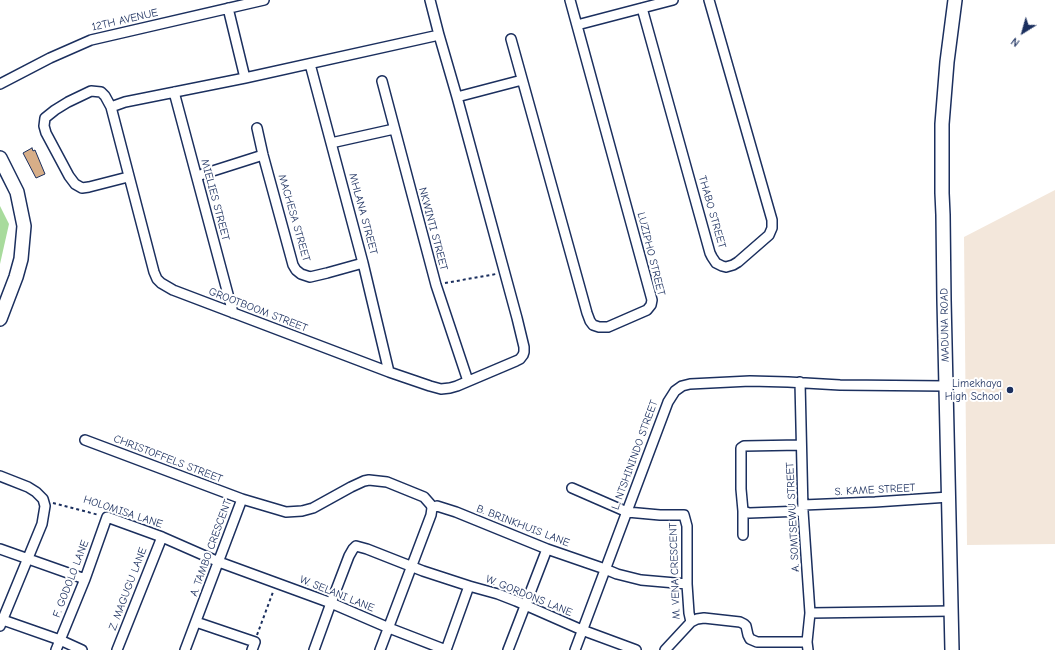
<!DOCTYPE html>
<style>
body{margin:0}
#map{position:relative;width:1055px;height:650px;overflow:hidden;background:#fff;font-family:"Comic Neue",sans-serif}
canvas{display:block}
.north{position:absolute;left:1003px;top:12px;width:40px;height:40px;-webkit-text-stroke:3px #fff;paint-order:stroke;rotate:217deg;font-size:11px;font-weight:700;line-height:16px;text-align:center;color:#1b2f5e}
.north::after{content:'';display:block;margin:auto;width:14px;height:18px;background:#1b2f5e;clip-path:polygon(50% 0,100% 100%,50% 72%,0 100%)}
</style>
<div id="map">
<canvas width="1055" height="650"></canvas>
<div class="north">N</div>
</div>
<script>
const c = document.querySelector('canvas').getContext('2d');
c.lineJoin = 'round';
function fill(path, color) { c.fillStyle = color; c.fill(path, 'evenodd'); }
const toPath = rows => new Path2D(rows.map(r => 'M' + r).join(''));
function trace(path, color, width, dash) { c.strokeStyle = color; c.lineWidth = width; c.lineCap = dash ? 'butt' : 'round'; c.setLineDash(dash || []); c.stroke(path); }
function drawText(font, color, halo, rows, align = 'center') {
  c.font = font + ' "Comic Neue",sans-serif'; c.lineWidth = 4; c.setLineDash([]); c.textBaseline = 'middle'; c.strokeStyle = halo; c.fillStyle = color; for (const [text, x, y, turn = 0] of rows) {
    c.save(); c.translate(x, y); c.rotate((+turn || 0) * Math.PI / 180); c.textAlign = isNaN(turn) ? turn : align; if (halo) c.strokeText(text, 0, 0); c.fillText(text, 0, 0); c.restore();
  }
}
const built = toPath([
 [1055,190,1055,544,967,545,964,237]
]);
const green = toPath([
 [0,206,9,224,0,264]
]);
const building = toPath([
 [32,148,33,151,35,150,45,174,36,178,23,153,32,148]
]);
const path = toPath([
 [445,283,496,274],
 [53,503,99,515],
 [257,635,273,592]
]);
const street = toPath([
 [430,0,439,35],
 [228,8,245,78],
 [642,8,710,253,712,257,716,263,722,266,726,267,733,265,738,262,769,235,772,228,772,220,709,0],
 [577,25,673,0],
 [511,39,587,313,590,321,593,325,599,327,608,327,647,310,651,305,652,300,570,0],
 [310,64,363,263,389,372],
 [382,81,436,285,468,381],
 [0,84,50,58,91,40,264,0],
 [174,92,233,313],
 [457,97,522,80],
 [111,107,125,102,245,78,439,35,457,97,517,318,524,347,524,352,523,355,520,359,516,361,457,386,450,388,441,389,430,386,389,372,173,290,161,283,157,279,154,272,111,107,105,96,101,92,91,91,68,102,55,110,45,118,44,126,46,133,69,176,75,184,82,188,89,187,128,177],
 [257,128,263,155,293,265,296,270,301,274,310,277,327,273,363,263],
 [331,143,394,129],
 [197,176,263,155],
 [800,382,803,511,810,613,807,642,808,650],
 [85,440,242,499,286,512,302,511,313,508,351,487,364,481,369,480,387,482,424,497,431,505,432,508,431,515,380,650],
 [0,476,28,487,36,492,43,499,45,506,42,524,0,626],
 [572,488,627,512,660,515,684,515,687,526,687,584,689,613,691,622],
 [803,505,875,502,949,497],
 [432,508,437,506,456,512,547,549,605,569,617,574,641,580,687,584],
 [743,511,749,513,803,511],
 [743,535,743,511,741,489,741,448,744,446,801,445],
 [0,549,85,579],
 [810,613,951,611],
 [0,619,60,640,82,650],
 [196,622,255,642,252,650],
 [56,650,85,579,107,517,162,537,219,562,331,603,389,628,446,650],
 [117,650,162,537],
 [185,650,242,499],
 [314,650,331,603,349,556,353,549,356,546,367,549,423,571,469,586,498,594,516,601,582,630,636,650],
 [446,650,469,586],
 [508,650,547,549],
 [575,650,668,402,675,391,682,386,690,384,750,381,788,382,840,385,946,386],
 [665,650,691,622,697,619,704,618,740,622,744,624,746,626,748,635,750,639,757,642,807,642]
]);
const secondary = toPath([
 [0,158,17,192,24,226,21,259,16,277,0,319],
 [952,650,944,300,943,215,942,193,942,124,947,62,955,0]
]);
const markers = [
 [1010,390,4,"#1b2f5e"]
];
const streetNames = [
 ["12TH AVENUE",125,20,-13],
 ["MIELIES STREET",215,200,75],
 ["THABO STREET",712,212,74],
 ["MHLANA STREET",363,214,75],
 ["MACHESA STREET",294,218,74],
 ["NKWINTI STREET",433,229,75],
 ["LUZIPHO STREET",651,254,76],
 ["GROOTBOOM STREET",258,310,21],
 ["MADUNA ROAD",945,325,-91],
 ["L. NTSHININDO STREET",635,455,-70],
 ["CHRISTOFFELS STREET",168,459,21],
 ["S. KAME STREET",875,490,-3],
 ["HOLOMISA LANE",123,512,18],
 ["A. SOMTSEWU STREET",793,517,-93],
 ["B. BRINKHUIS LANE",523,526,21],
 ["A. TAMBO CRESCENT",211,548,-70],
 ["M. VENA CRESCENT",675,571,-92],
 ["F. GODOLO LANE",71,579,-69],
 ["Z. MAGUGU LANE",128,589,-69],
 ["W. SELANI LANE",337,594,22],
 ["W. GORDONS LANE",529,596,22]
];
const poiNames = [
 ["Limekhaya",1002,384],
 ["High School",1002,397]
];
fill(built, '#f3e7db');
fill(green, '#a8db9c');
fill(building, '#d7ae88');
trace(building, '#1b2f5e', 1);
trace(street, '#1b2f5e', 12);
trace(secondary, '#1b2f5e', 16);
trace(path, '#1b2f5e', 2, [3, 3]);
trace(street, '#fff', 9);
trace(secondary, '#fff', 13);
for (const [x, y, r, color] of markers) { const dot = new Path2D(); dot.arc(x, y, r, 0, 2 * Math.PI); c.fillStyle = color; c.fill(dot); trace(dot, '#fff', 1.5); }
drawText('11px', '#1b2f5e', '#fff', streetNames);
drawText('11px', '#1b2f5e', '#fff', poiNames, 'right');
</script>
